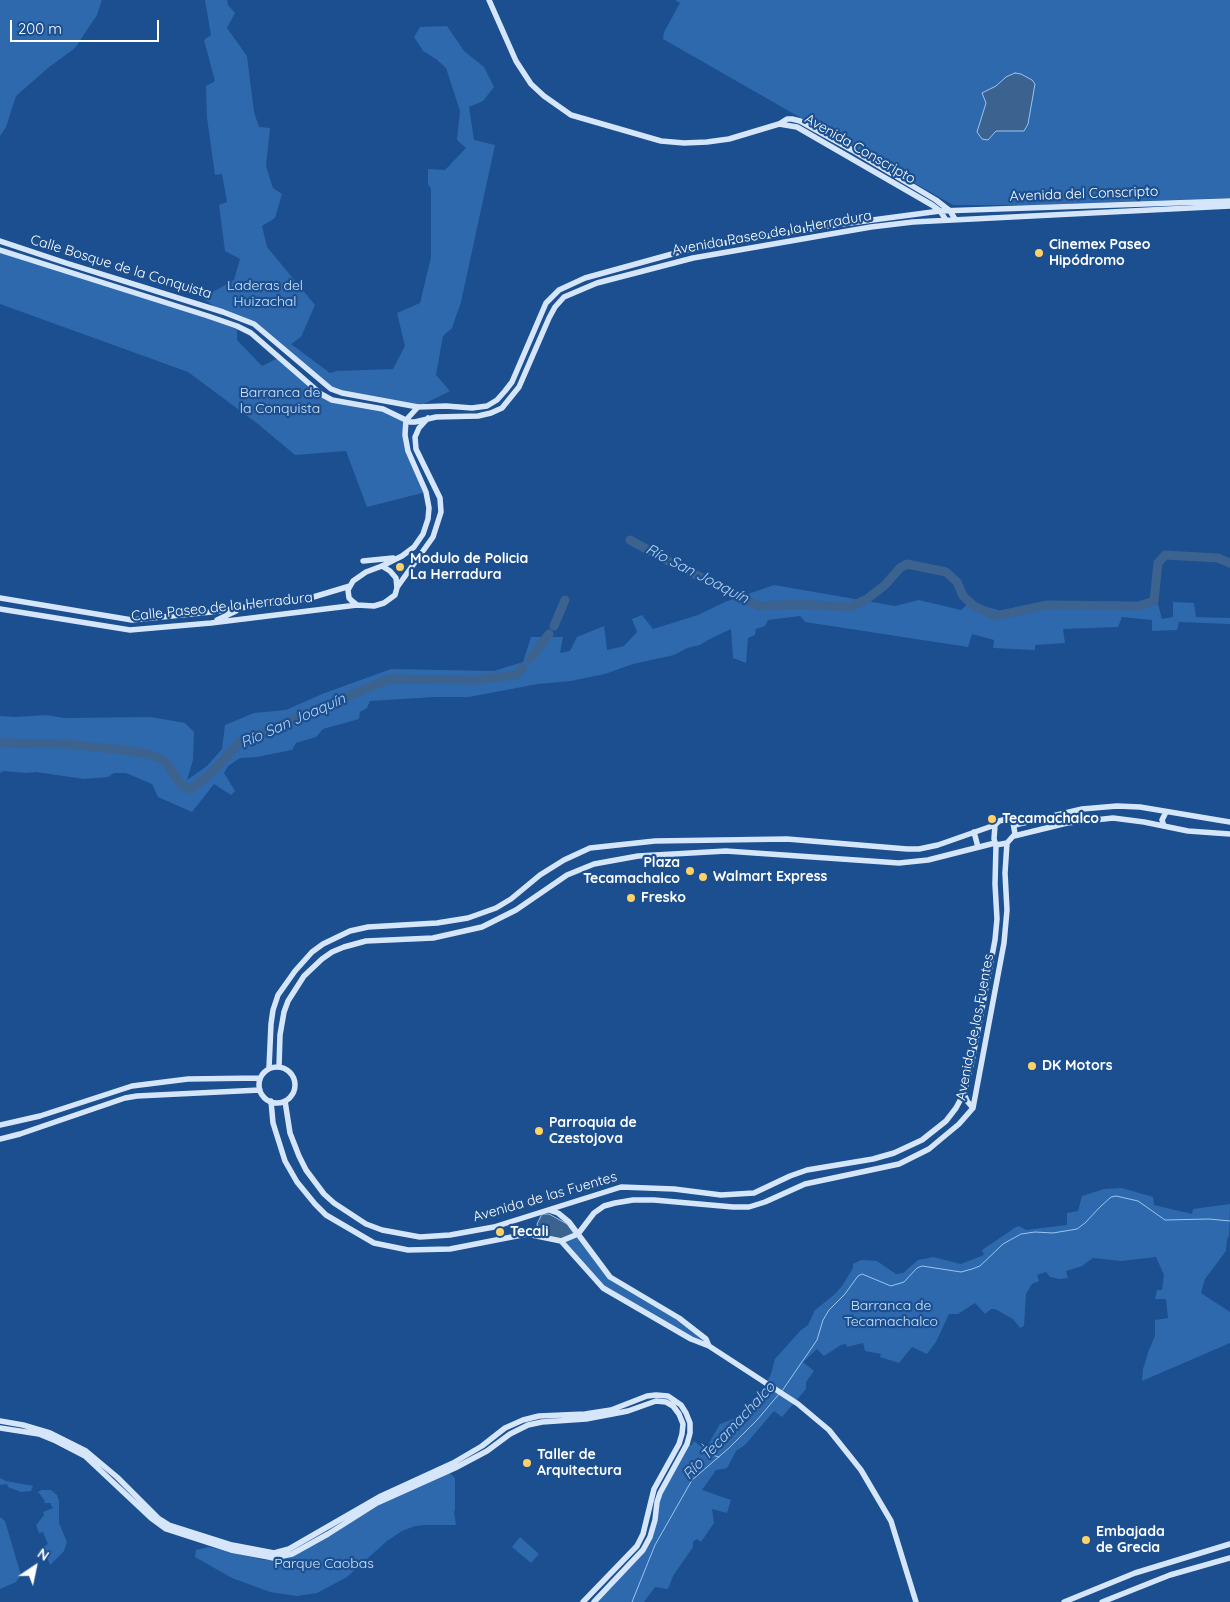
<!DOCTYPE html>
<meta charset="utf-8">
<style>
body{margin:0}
#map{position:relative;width:1230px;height:1602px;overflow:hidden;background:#1b4f8f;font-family:Quicksand,sans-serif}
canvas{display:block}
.north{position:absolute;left:10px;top:1542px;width:50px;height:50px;-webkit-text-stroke:4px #1b4f8f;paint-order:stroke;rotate:34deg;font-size:14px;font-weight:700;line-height:20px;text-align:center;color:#fff}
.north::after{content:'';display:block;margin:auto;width:18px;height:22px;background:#fff;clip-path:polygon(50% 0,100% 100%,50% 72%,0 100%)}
.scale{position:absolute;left:10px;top:20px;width:149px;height:22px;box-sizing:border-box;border:2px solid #fff;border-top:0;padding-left:6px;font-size:15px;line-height:18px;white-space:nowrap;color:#fff;-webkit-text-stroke:4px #1b4f8f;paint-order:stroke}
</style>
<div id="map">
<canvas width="1230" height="1602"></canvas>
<div class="north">N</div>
<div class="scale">200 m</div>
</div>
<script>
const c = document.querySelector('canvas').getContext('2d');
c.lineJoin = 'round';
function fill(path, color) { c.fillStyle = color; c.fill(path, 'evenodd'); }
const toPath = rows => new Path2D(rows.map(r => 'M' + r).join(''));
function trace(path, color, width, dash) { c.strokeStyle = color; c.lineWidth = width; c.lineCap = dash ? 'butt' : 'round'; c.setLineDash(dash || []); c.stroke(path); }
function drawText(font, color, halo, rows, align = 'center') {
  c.font = font + ' Quicksand,sans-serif'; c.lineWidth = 4.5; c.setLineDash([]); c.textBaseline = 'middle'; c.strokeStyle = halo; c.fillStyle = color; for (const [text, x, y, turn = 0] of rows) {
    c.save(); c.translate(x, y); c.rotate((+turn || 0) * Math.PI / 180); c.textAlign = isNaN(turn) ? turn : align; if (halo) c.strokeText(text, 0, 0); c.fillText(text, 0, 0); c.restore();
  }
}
const green = toPath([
 [0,0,102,0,97,15,75,48,48,68,16,96,6,127,0,136],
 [205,0,227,0,228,5,235,13,227,28,247,56,254,112,259,127,270,128,266,166,273,188,282,194,275,218,262,226,267,247,315,305,301,337,291,344,330,373,337,371,393,369,405,346,397,313,420,303,431,257,431,189,428,184,428,169,445,170,466,148,457,140,460,111,446,68,436,59,423,51,414,37,420,27,447,26,464,51,484,67,494,87,483,101,469,107,474,140,495,145,461,302,452,328,443,336,436,375,450,391,418,407,331,389,254,324,223,312,202,298,234,280,240,259,225,251,219,205,227,202,222,174,215,175,207,118,206,86,215,81,204,40,211,35],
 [675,0,1230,0,1230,198,1037,205,953,205,663,39,664,32,680,3],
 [0,250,237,326,237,340,262,366,280,357,332,400,383,409,406,420,408,451,426,492,367,507,346,451,295,455,258,424,188,372,0,304],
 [774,585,895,606,919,600,961,610,970,602,1008,613,1047,603,1123,607,1158,604,1162,619,1173,617,1173,602,1194,603,1196,617,1230,618,1230,624,1179,622,1177,630,1152,631,1152,620,1122,617,1118,627,1063,629,1065,643,1035,645,1035,650,993,648,994,640,972,634,968,647,805,622,800,616,768,620,765,626,756,629,755,635,748,638,746,663,733,658,731,629,708,640,700,645,687,648,674,655,633,664,605,674,571,681,538,684,469,697,435,697,370,701,367,708,360,712,359,719,323,729,316,737,296,743,292,750,257,757,240,758,228,766,224,773,235,791,231,795,214,784,192,812,158,797,152,784,126,773,114,773,108,777,84,779,36,772,26,773,3,771,0,773,0,716,15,717,46,715,64,718,151,717,185,723,194,732,193,760,187,780,207,766,222,749,225,725,254,713,286,710,322,694,391,669,494,671,523,662,531,637,563,637,560,653,570,651,577,637,604,626,607,650,624,646,637,632,632,619,642,615,653,629,698,615,725,602],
 [1122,1188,1153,1197,1154,1205,1192,1214,1193,1209,1230,1204,1229,1236,1227,1239,1226,1251,1205,1279,1201,1293,1230,1312,1230,1343,1142,1381,1143,1369,1149,1350,1155,1336,1155,1320,1168,1318,1166,1299,1155,1299,1157,1290,1162,1290,1164,1275,1156,1257,1121,1261,1093,1258,1082,1266,1066,1271,1068,1278,1059,1279,1050,1277,1046,1272,1037,1275,1039,1281,1032,1284,1026,1294,1024,1326,1020,1328,1013,1319,995,1309,991,1309,985,1314,975,1303,958,1314,949,1314,936,1342,927,1354,912,1347,899,1363,880,1357,881,1354,865,1351,863,1343,847,1347,846,1344,841,1345,824,1356,817,1349,803,1362,814,1371,806,1382,806,1389,782,1417,774,1411,745,1445,736,1451,727,1468,716,1470,702,1490,731,1500,727,1513,712,1509,714,1523,701,1542,697,1539,693,1542,693,1547,673,1576,669,1587,667,1589,655,1587,644,1602,596,1602,644,1551,661,1493,688,1444,691,1446,694,1441,705,1450,720,1424,733,1419,747,1422,771,1374,775,1359,800,1331,808,1325,815,1310,834,1295,842,1286,853,1268,853,1264,861,1260,877,1261,896,1274,903,1273,918,1260,933,1257,961,1264,984,1255,982,1250,1016,1227,1019,1226,1026,1230,1067,1225,1067,1213,1078,1211,1082,1196,1104,1189],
 [577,1236,603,1270,678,1318,703,1340,699,1341,603,1286,562,1242],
 [450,1473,455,1478,455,1510,454,1511,456,1525,425,1525,415,1526,402,1531,387,1541,347,1577,317,1593,297,1596,270,1592,232,1578,195,1557,196,1550,209,1547,264,1560,284,1559,293,1556,384,1502],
 [0,1478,6,1481,33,1486,31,1491,21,1492,8,1487,7,1484,0,1485],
 [41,1490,51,1490,57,1495,59,1501,59,1523,67,1542,64,1551,50,1565,43,1547,48,1544,43,1532,39,1533,36,1525,44,1515,43,1512,53,1508,51,1505,51,1503,44,1503,45,1501,38,1492],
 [0,1517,5,1521,21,1575,16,1582,0,1589],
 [520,1537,539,1554,531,1563,512,1547]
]);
const water = toPath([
 [1015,73,1021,74,1032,80,1035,84,1028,124,1024,131,996,131,988,140,982,139,977,132,986,103,982,93,996,86,1006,77,1015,73],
 [542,1214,549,1214,567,1224,575,1235,560,1241,543,1236,538,1229,537,1224,542,1214]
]);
const stream = toPath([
 [782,1391,817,1340,823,1320,829,1310,845,1294,858,1276,862,1274,891,1286,904,1282,917,1268,922,1266,961,1272,972,1269,980,1266,1003,1244,1021,1234,1035,1232,1053,1233,1077,1229,1085,1223,1100,1207,1111,1197,1116,1196,1138,1201,1165,1220,1209,1219,1230,1221],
 [702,1444,712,1455,719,1457],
 [632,1602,655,1545,692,1480,729,1448,757,1420,779,1394]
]);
const river = toPath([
 [630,540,670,562,759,606,795,604,850,607,867,599,885,585,900,568,907,564,946,572,957,582,963,596,974,606,996,616,1047,605,1139,606,1154,601,1158,563,1165,555,1218,558,1230,563],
 [554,626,565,600],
 [530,659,549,634],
 [0,743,68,744,131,751,149,754,165,761,182,786,191,789,210,774,240,742,389,679,475,680,516,675,523,667]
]);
const secondary = toPath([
 [489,0,516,61,531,84,544,96,571,115,661,141,684,143,707,142,729,139,779,124,787,119,792,119,800,121,852,150,936,200,950,211,955,219],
 [779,124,797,127,932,205,940,211,946,220],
 [0,241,66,263,223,312,254,324,331,389,342,393,418,407,446,406,472,408,487,406,497,400,505,391,512,382,546,303,559,290,585,278,694,248,835,225,940,211,1230,201],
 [0,250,208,316,237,326,251,333,321,394,332,400,383,409,410,422,415,422,436,417,478,416,491,413,502,408,519,387,549,318,555,307,564,297,597,283,693,258,871,227,913,222,1230,206],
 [363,561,393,558],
 [382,566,390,571,396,578,397,588,395,595,384,603,374,606,357,605,352,601,349,598,348,590,353,581,366,572,382,566,402,556,414,547,423,534,428,519,429,508,426,492,408,451,405,435,406,420,418,407],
 [398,586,433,537,441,512,440,498,416,449,415,437,419,428,428,418],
 [0,598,132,620,211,612,310,598,350,586],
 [0,609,130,630,211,623,357,605],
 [217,620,236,611],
 [1007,819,1013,822,1015,834,1007,843,996,845,994,839,995,825,999,821,1007,819],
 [1015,825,1082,809,1117,806,1140,807,1230,822],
 [1164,826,1162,820,1166,812],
 [974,832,978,847],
 [1014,836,1067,823,1113,818,1144,822,1188,831,1230,834],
 [279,1067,280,1035,284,1012,288,1001,304,976,322,959,332,952,344,947,366,941,433,938,482,927,516,910,567,875,594,864,638,856,726,851,899,863,928,860,995,843],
 '259 1085a18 18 0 1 1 36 0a18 18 0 1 1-36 0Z',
 [269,1068,271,1024,273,1010,278,995,295,971,312,952,323,944,350,931,368,927,437,923,468,918,496,908,511,899,540,875,564,860,590,848,655,841,787,839,907,849,919,849,938,845,995,825],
 [964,1093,967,1101,973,1108],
 [271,1101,273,1123,285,1161,297,1182,315,1204,326,1215,374,1243,408,1250,450,1249,527,1234,561,1241,578,1234,594,1213,604,1206,615,1203,633,1200,654,1200,733,1207,749,1207,765,1202,805,1184,899,1164,929,1149,959,1124,973,1108,1004,943,1007,910,1005,873,1007,843],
 [285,1101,290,1133,299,1156,306,1170,324,1194,334,1203,366,1224,382,1230,420,1237,450,1235,494,1227,621,1187,674,1189,721,1195,754,1193,790,1176,807,1170,873,1159,894,1153,922,1140,946,1121,956,1108,964,1093,972,1061,995,940,997,919,995,884,996,845],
 [0,1125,40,1116,132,1086,188,1079,260,1078],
 [0,1139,20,1134,125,1098,137,1096,260,1090],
 [549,1210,558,1213,569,1222,610,1277,679,1318,706,1339,709,1346],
 [561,1241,603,1288,691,1339,709,1346,798,1404,829,1430,861,1470,891,1521,916,1602],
 [0,1421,23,1425,50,1433,86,1451,117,1477,158,1518,169,1525,232,1545,274,1553,289,1549,381,1496,453,1463,482,1446,505,1428,523,1420,539,1416,585,1414,611,1410,647,1396,656,1395,668,1396,681,1405,686,1413,690,1423,690,1433,687,1444,660,1493,657,1502,655,1520,650,1537,643,1550,594,1602],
 [0,1428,39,1434,56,1441,85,1456,151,1518,166,1529,231,1550,274,1558,292,1554,328,1534,377,1503,455,1468,487,1451,510,1434,528,1425,542,1422,586,1419,628,1411,656,1401,666,1402,673,1406,679,1414,683,1424,682,1434,679,1444,654,1489,643,1534,637,1546,583,1602],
 [1064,1602,1135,1573,1230,1544],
 [1102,1602,1170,1575,1230,1558]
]);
const markers = [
 [1039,253,5,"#ffd166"],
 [400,567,5,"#ffd166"],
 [992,819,5,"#ffd166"],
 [690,871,5,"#ffd166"],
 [703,877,5,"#ffd166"],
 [631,898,5,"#ffd166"],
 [1032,1066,5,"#ffd166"],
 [539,1131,5,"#ffd166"],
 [500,1232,5,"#ffd166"],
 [527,1463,5,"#ffd166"],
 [1086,1540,5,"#ffd166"]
];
const streetNames = [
 ["Avenida Conscripto",860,149,30],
 ["Avenida del Conscripto",1084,194,-2],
 ["Avenida Paseo de la Herradura",772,233,-10],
 ["Calle Bosque de la Conquista",121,267,17],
 ["Calle Paseo de la Herradura",222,607,-6],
 ["Avenida de las Fuentes",975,1027,-79],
 ["Avenida de las Fuentes",545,1197,-16]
];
const poiNames = [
 ["Cinemex Paseo",1049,245],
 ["Hipódromo",1049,261],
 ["Modulo de Policia",410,559],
 ["La Herradura",410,575],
 ["Tecamachalco",1002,819],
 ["Plaza",680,863,"right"],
 ["Tecamachalco",680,879,"right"],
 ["Walmart Express",713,877],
 ["Fresko",641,898],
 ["DK Motors",1042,1066],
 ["Parroquia de",549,1123],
 ["Czestojova",549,1139],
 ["Tecali",510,1232],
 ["Taller de",537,1455],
 ["Arquitectura",537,1471],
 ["Embajada",1096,1532],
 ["de Grecia",1096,1548]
];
const parkNames = [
 ["Laderas del",265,286],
 ["Huizachal",265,302],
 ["Barranca de",280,393],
 ["la Conquista",280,409],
 ["Barranca de",891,1306],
 ["Tecamachalco",891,1322],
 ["Parque Caobas",324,1564]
];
const waterNames = [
 ["Río San Joaquín",697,574,27],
 ["Río San Joaquín",293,721,-24],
 ["Río Tecamachalco",729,1431,-47]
];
fill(green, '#2e69ad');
fill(water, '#3c6290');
trace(water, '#9cc4f0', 1);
trace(stream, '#9cc4f0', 1);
trace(river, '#3c6290', 9);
trace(secondary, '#d6e6fa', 5.5);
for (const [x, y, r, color] of markers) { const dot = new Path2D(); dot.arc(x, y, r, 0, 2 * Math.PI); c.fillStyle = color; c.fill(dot); trace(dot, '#1b4f8f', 2); }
drawText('14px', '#fff', '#1b4f8f', streetNames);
drawText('bold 14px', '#fff', '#1b4f8f', poiNames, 'left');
drawText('14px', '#cfe3fa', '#1b4f8f', parkNames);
drawText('italic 15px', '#b5d3f5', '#1b4f8f', waterNames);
</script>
